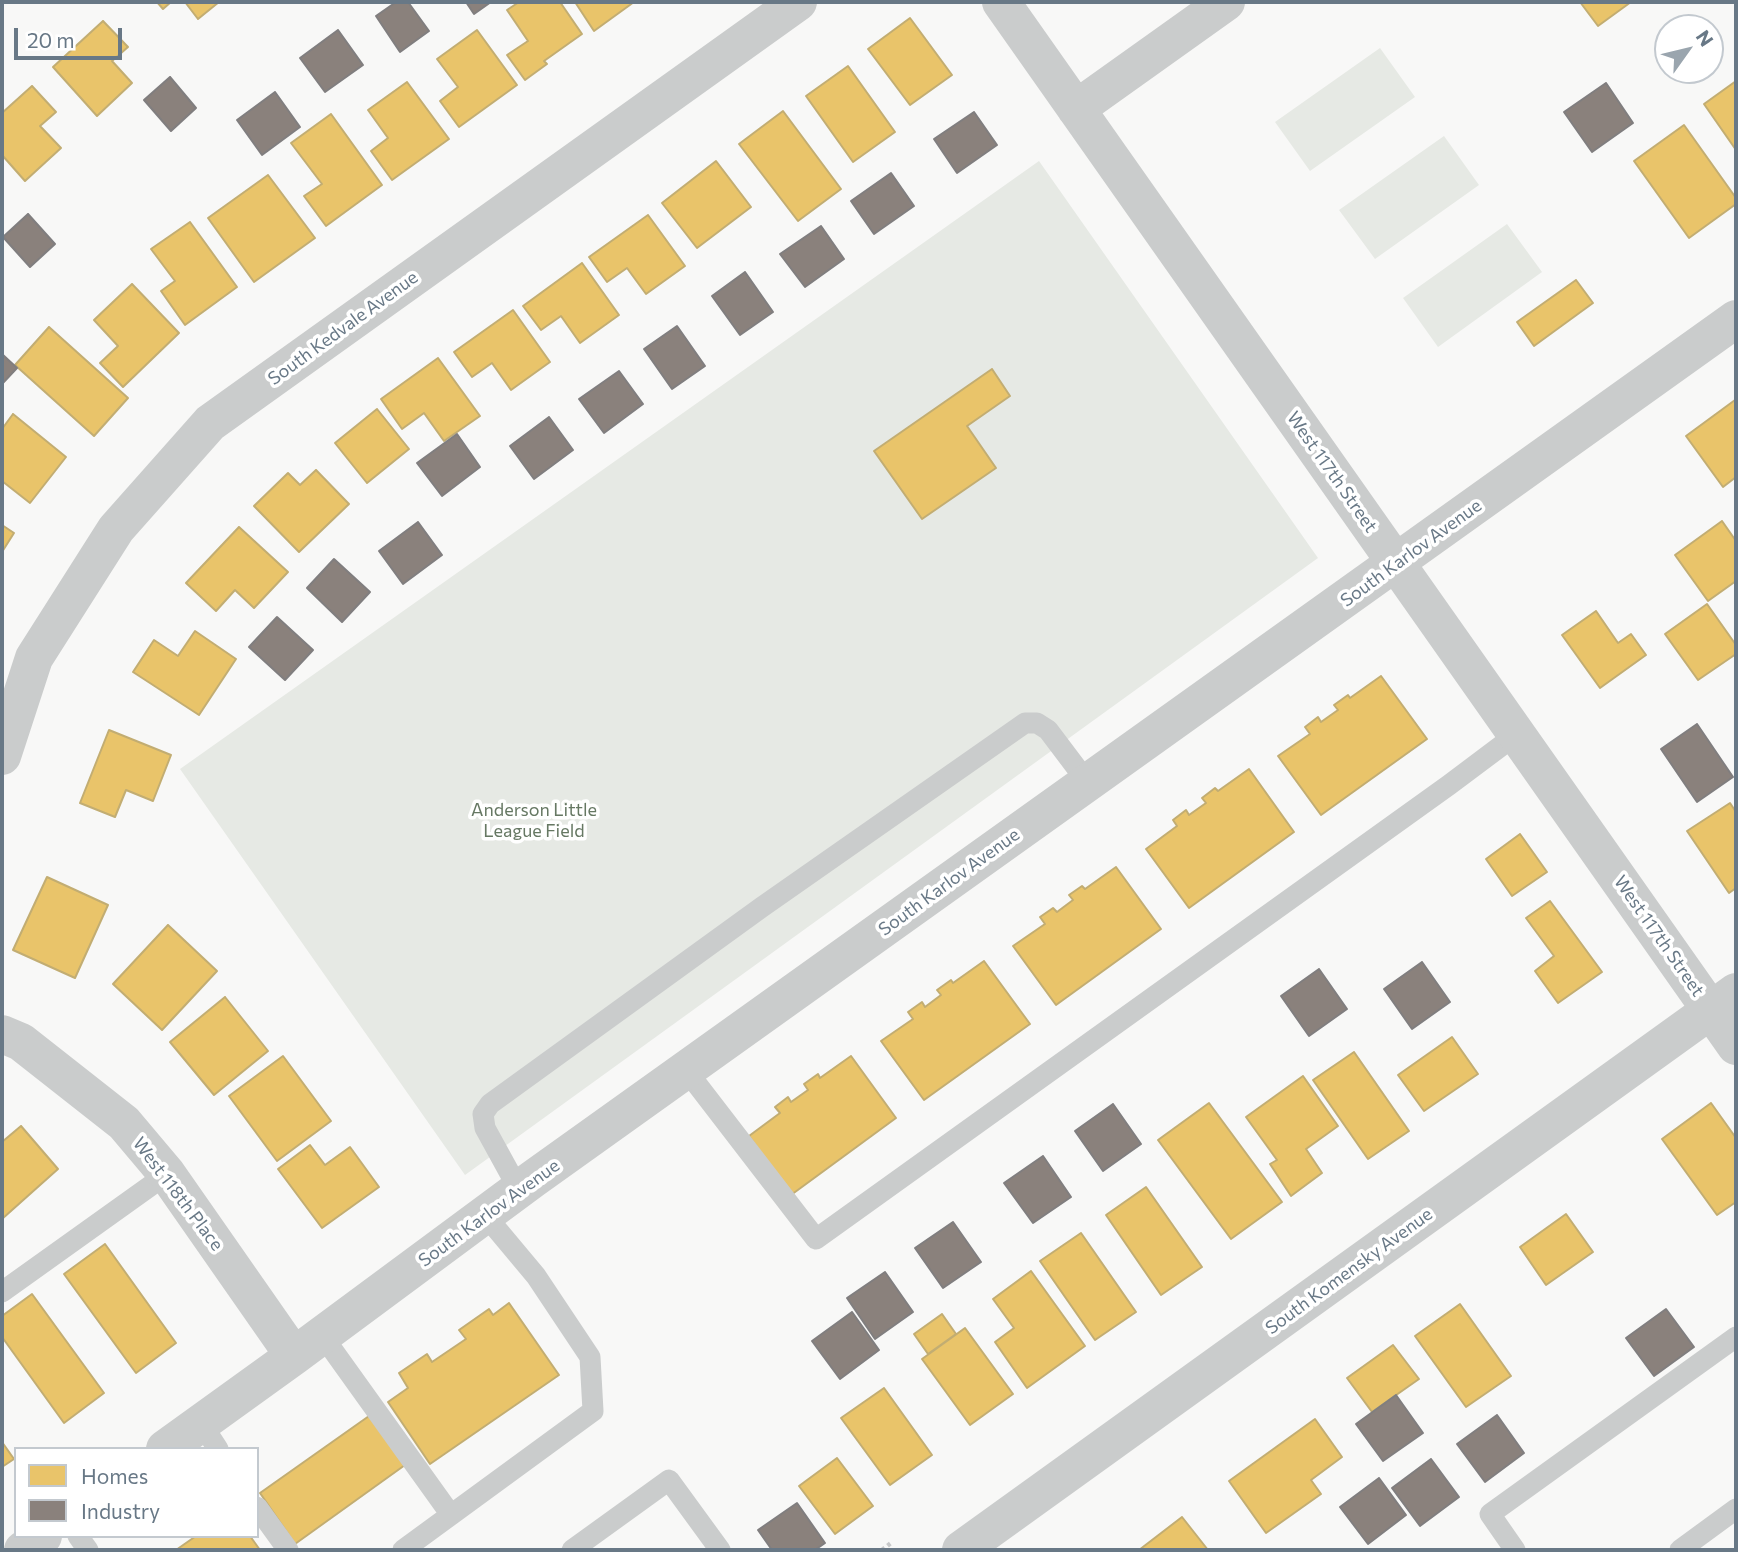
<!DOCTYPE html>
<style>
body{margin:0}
#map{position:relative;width:1738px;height:1552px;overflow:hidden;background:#f8f8f7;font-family:Commissioner,sans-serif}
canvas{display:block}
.frame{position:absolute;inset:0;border:4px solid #687886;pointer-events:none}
.legend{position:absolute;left:14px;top:1447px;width:245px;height:91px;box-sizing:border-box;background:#fff;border:2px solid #c3c9cf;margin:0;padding:9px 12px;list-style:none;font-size:21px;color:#687886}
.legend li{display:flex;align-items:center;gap:14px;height:35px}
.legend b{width:35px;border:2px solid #c3c9cf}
.north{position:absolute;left:1654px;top:14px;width:70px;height:70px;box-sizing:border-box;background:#fff;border:2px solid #c3c9cf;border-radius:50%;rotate:56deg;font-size:19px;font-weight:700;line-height:28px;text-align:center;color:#687886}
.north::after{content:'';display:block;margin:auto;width:24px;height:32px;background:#9aa5ae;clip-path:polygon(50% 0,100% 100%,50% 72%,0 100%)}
.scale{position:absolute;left:14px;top:28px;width:108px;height:32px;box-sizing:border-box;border:4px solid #687886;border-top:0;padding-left:9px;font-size:21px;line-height:24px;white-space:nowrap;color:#687886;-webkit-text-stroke:5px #fff;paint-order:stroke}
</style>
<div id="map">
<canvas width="1738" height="1552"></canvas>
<div class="frame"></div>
<ul class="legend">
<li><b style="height:19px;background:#e9c46a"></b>Homes</li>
<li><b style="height:19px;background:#8a817c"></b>Industry</li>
</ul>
<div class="north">N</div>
<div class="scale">20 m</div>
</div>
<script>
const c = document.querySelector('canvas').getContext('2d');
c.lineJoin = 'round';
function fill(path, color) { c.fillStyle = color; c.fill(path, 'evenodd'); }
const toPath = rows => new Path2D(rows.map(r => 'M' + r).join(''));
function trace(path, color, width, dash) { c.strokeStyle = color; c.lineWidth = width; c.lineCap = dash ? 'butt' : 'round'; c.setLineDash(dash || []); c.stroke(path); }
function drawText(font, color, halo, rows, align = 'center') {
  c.font = font + ' Commissioner,sans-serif'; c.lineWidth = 7; c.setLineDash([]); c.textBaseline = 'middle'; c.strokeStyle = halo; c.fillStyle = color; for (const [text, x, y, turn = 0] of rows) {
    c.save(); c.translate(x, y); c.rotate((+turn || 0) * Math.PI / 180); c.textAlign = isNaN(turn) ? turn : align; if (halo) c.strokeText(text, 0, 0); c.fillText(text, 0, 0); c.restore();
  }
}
const green = toPath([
 [1380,48,1415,97,1310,171,1275,122],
 [1444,136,1479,185,1375,259,1339,210],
 [1039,161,1318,558,465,1175,180,769],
 [1507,224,1542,272,1438,347,1403,298]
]);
const homes = toPath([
 [157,2,171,2,163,9,157,2],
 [185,2,219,2,198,19,185,2],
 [519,2,560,2,582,34,544,61,547,64,525,80,507,55,528,41,507,10,519,2],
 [575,2,634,2,594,31,575,2],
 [1580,2,1631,2,1598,26,1580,2],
 [910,18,952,75,910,105,868,49,910,18],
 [103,21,128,47,112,61,132,83,97,116,53,67,103,21],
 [477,30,517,85,459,127,440,101,458,87,437,59,477,30],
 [848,66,895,132,853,162,806,96,848,66],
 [1736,81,1736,150,1704,104,1736,81],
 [407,82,449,139,392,180,371,151,388,138,368,110,407,82],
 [32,86,56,112,40,126,61,148,25,181,2,155,2,113,32,86],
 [783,111,841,189,798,221,739,144,783,111],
 [331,114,382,185,326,226,304,196,322,184,291,143,331,114],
 [1684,125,1736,198,1736,204,1689,238,1634,161,1684,125],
 [716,161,751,207,697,248,662,203,716,161],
 [268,175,315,238,254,282,208,218,268,175],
 [648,215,685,266,646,294,627,268,607,282,589,257,648,215],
 [190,222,237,287,185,325,161,291,175,281,151,249,190,222],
 [582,263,619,315,580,343,561,316,541,330,523,306,582,263],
 [1576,280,1593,303,1534,346,1517,322,1576,280],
 [132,284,179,333,123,387,100,363,118,346,94,320,132,284],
 [513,310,550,362,511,390,492,363,472,377,454,352,513,310],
 [49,327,128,398,94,436,15,365,49,327],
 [438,358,480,416,444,441,424,413,402,429,381,399,438,358],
 [992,369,1010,396,967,426,996,468,922,519,874,451,992,369],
 [1735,400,1736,477,1723,487,1686,436,1735,400],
 [377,409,409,449,367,483,335,443,377,409],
 [13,414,66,457,30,503,2,481,2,429,13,414],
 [316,470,349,504,299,552,254,506,288,473,300,485,316,470],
 [1722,521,1736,541,1736,581,1708,601,1675,555,1722,521],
 [2,525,14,533,2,552,2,525],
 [239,527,288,572,254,608,235,590,216,611,186,583,239,527],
 [1707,604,1736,645,1736,654,1698,680,1665,634,1707,604],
 [1596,611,1618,643,1631,634,1646,655,1600,688,1562,635,1596,611],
 [195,631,236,659,199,715,133,672,154,640,178,656,195,631],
 [1381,676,1427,739,1321,815,1278,756,1310,734,1305,727,1318,717,1321,722,1338,710,1334,705,1348,695,1350,698,1381,676],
 [109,730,171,755,153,801,126,790,115,817,80,803,109,730],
 [1249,769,1294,832,1189,908,1146,849,1177,826,1173,820,1186,810,1189,815,1206,803,1202,798,1215,788,1218,791,1249,769],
 [1730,803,1736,812,1736,888,1729,893,1687,831,1730,803],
 [1520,834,1547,872,1512,896,1486,859,1520,834],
 [1116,867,1161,929,1056,1005,1013,946,1045,924,1040,917,1053,908,1057,912,1073,900,1069,895,1082,886,1085,889,1116,867],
 [47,877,108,905,75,978,13,950,47,877],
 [1550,901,1602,972,1558,1003,1535,971,1554,956,1526,918,1550,901],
 [168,925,217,971,162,1030,113,984,168,925],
 [984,961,1030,1024,924,1100,881,1041,913,1019,908,1012,922,1002,925,1007,941,995,937,990,951,980,953,983,984,961],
 [225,997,268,1051,214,1095,170,1042,225,997],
 [1452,1037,1478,1074,1424,1111,1398,1075,1452,1037],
 [1354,1052,1409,1131,1368,1159,1313,1080,1354,1052],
 [283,1056,331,1121,277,1161,229,1096,283,1056],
 [851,1056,896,1118,791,1195,749,1136,780,1113,775,1107,788,1097,791,1102,808,1090,804,1084,818,1074,820,1078,851,1056],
 [1303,1076,1338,1126,1306,1149,1322,1173,1291,1196,1270,1164,1277,1160,1246,1117,1303,1076],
 [1209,1103,1282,1202,1231,1239,1158,1140,1209,1103],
 [1711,1103,1736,1138,1736,1202,1717,1215,1662,1139,1711,1103],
 [21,1126,58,1169,2,1219,2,1142,21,1126],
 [310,1145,325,1165,350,1147,379,1187,322,1228,278,1169,310,1145],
 [1146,1187,1202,1267,1161,1295,1106,1215,1146,1187],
 [1566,1214,1593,1252,1546,1285,1520,1247,1566,1214],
 [1081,1233,1136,1312,1095,1340,1040,1261,1081,1233],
 [105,1244,176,1343,136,1373,64,1274,105,1244],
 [1031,1271,1085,1346,1027,1388,995,1342,1014,1328,993,1299,1031,1271],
 [32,1294,104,1393,64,1423,2,1337,2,1316,32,1294],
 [509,1303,559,1375,430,1464,388,1402,408,1388,399,1373,427,1354,432,1362,466,1339,459,1330,489,1309,493,1315,509,1303],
 [1460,1304,1511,1376,1466,1407,1415,1336,1460,1304],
 [942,1314,956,1334,928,1354,914,1334,942,1314],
 [965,1328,1013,1394,970,1425,922,1359,965,1328],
 [1393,1345,1419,1379,1372,1412,1347,1378,1393,1345],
 [884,1388,932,1455,890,1485,841,1418,884,1388],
 [369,1416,405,1465,295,1544,260,1493,369,1416],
 [1315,1419,1342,1457,1311,1480,1321,1494,1266,1533,1229,1481,1315,1419],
 [2,1442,14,1459,2,1467,2,1442],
 [837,1458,873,1506,835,1534,799,1486,837,1458],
 [1182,1517,1208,1550,1139,1550,1182,1517],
 [196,1536,250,1536,260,1550,176,1550,196,1536]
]);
const industry = toPath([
 [396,2,408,2,429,31,400,52,376,16,396,2],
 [466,2,491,2,474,14,466,2],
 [338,30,363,65,325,92,300,58,338,30],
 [170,77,196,108,171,131,144,100,170,77],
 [1606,83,1633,123,1592,152,1564,112,1606,83],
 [275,92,300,127,262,155,237,120,275,92],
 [974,112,997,145,957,173,934,139,974,112],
 [891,173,914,206,874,234,851,201,891,173],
 [28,214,55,244,30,267,3,237,28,214],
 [821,226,844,259,805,287,780,254,821,226],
 [745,272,773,312,740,335,712,296,745,272],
 [677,326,705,366,672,389,644,349,677,326],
 [2,354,17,368,2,384,2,354],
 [619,371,643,404,604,433,579,399,619,371],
 [549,417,573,450,534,479,510,446,549,417],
 [457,434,480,467,442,496,417,463,457,434],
 [418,522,442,555,403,584,379,551,418,522],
 [334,559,370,592,342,622,307,588,334,559],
 [277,617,313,650,285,680,249,647,277,617],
 [1697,724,1733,777,1697,802,1661,749,1697,724],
 [1422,962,1450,1002,1412,1029,1384,989,1422,962],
 [1319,969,1347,1009,1309,1036,1281,996,1319,969],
 [1113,1104,1141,1144,1103,1171,1075,1131,1113,1104],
 [1043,1156,1071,1197,1033,1223,1004,1183,1043,1156],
 [953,1222,981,1262,943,1288,915,1248,953,1222],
 [885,1272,913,1312,875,1339,847,1298,885,1272],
 [1666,1309,1694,1347,1654,1376,1626,1338,1666,1309],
 [852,1312,879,1350,840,1379,812,1341,852,1312],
 [1396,1395,1423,1433,1383,1461,1356,1424,1396,1395],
 [1497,1415,1524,1453,1485,1482,1457,1444,1497,1415],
 [1431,1459,1459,1497,1420,1526,1392,1488,1431,1459],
 [1379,1478,1406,1515,1368,1544,1340,1507,1379,1478],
 [797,1503,825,1543,815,1550,772,1550,758,1530,797,1503]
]);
const path = toPath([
 [882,1550,891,1543]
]);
const service = toPath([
 [686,1070,816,1239,1449,785,1517,734],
 [519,1190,485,1128,483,1114,490,1104,762,907,1025,723,1037,723,1048,730,1088,783],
 [2,1292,167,1174],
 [322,1335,451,1515],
 [201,1423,218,1449],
 [257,1507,288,1550],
 [78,1536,88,1550],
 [403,1550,593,1411,590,1357,536,1276,485,1215],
 [572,1550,669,1480,720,1550],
 [1515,1550,1490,1514,1736,1337],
 [1680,1550,1736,1509]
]);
const minor = toPath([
 [1001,2,1736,1046],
 [1076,109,1226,2],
 [2,756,34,658,116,529,210,423,798,2],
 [2,1034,21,1042,124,1123,167,1174,294,1356],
 [165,1449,294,1356,533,1179,1736,319],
 [23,1550,43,1536],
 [961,1550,1736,992]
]);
const streetNames = [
 ["South Kedvale Avenue",343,328,-36],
 ["West 117th Street",1332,472,55],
 ["South Karlov Avenue",1411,553,-36],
 ["South Karlov Avenue",949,882,-36],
 ["West 117th Street",1659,936,55],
 ["West 118th Place",178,1194,53],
 ["South Karlov Avenue",489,1213,-36],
 ["South Komensky Avenue",1349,1271,-36]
];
const parkNames = [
 ["Anderson Little",534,810],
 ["League Field",534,831]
];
fill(green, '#e6e9e4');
fill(homes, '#e9c46a');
trace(homes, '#c2ad72', 2);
fill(industry, '#8a817c');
trace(industry, '#807e7f', 2);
trace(path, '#c8c9ca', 4.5, [3.5, 3.5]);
trace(service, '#cacccc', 21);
trace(minor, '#cacccc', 38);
drawText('18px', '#687886', '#fff', streetNames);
drawText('18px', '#667863', '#fff', parkNames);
</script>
